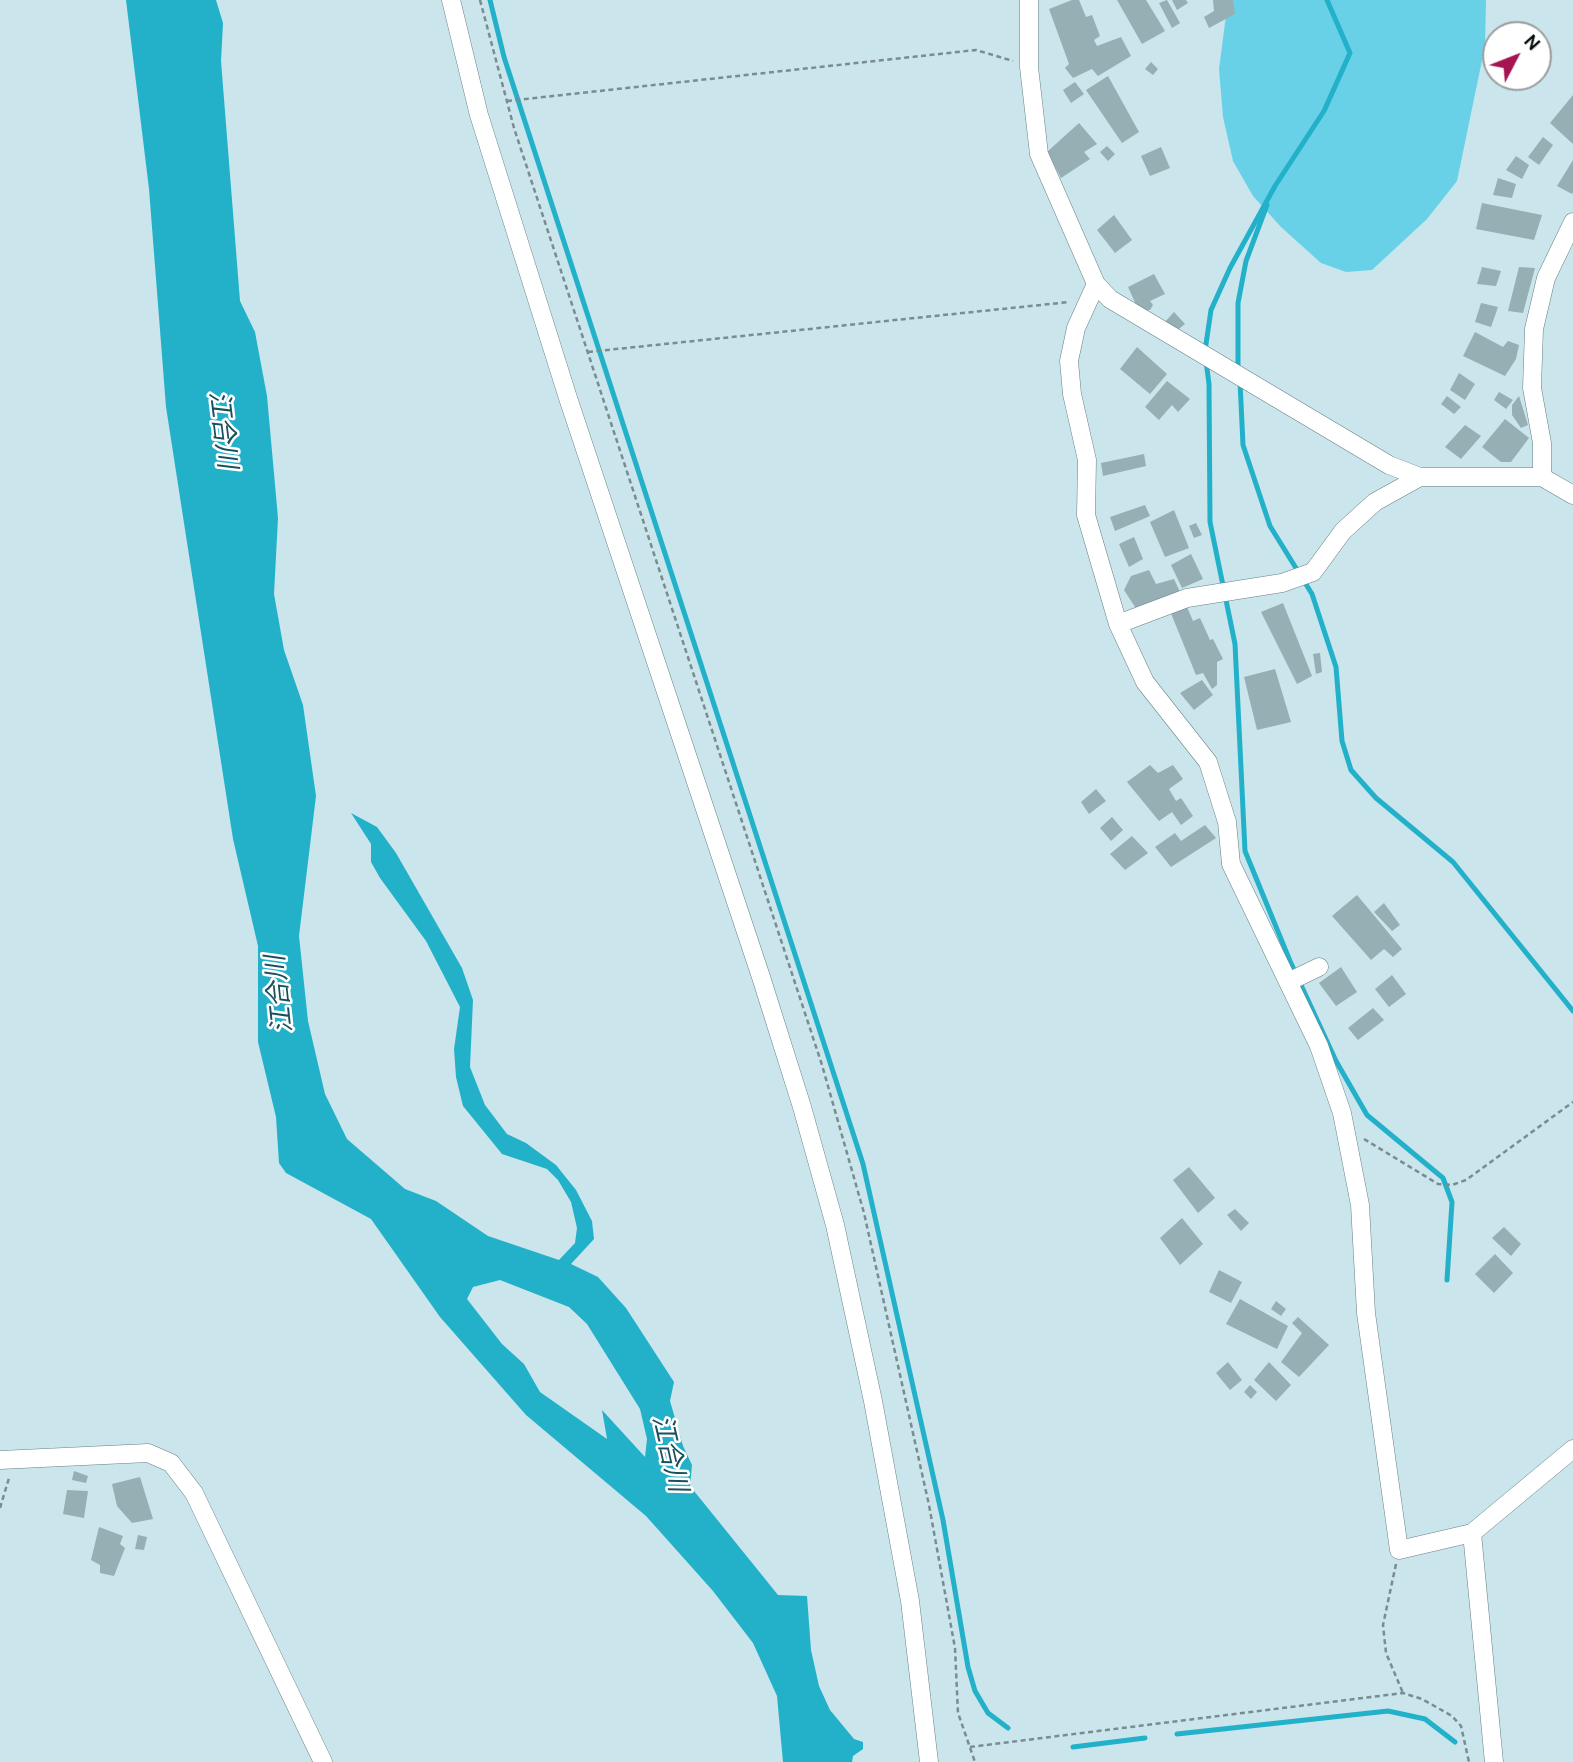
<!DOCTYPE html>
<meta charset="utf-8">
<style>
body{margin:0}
#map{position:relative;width:1573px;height:1762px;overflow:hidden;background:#cae5eb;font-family:Overpass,sans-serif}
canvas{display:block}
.north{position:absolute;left:1482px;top:21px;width:70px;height:70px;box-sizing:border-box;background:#fff;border:2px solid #9b9e9f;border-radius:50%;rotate:48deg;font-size:19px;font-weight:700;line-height:28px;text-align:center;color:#050d0f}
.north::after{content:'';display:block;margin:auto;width:24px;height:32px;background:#a61552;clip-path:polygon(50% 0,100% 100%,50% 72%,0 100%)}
</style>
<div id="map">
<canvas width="1573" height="1762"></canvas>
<div class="north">N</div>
</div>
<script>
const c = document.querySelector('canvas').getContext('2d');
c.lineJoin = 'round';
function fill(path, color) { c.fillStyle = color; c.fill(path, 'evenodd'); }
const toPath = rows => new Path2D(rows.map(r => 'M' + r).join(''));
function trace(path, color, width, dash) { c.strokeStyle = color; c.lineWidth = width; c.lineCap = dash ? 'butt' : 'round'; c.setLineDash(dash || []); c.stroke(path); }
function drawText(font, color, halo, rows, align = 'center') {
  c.font = font + ' Overpass,"Noto Sans JP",sans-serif'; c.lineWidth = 5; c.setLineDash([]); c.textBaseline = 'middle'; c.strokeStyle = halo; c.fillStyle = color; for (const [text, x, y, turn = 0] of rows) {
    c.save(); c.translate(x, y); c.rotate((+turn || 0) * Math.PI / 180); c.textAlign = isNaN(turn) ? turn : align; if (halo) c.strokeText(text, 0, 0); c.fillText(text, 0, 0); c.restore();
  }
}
const green = toPath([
 [1228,0,1486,0,1485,46,1457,181,1427,219,1372,270,1346,272,1321,263,1281,227,1253,196,1233,161,1223,117,1219,69]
]);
const water = toPath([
 [126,0,216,0,223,23,221,61,240,301,255,332,267,396,278,518,274,594,284,650,303,705,316,796,299,936,308,1021,325,1094,347,1139,405,1189,436,1201,488,1236,559,1260,575,1243,577,1228,571,1202,558,1180,547,1169,502,1154,463,1106,456,1077,454,1049,460,1007,426,941,380,878,371,862,371,844,351,813,377,827,396,853,462,968,473,1000,470,1067,485,1105,507,1134,526,1143,556,1165,576,1190,592,1221,594,1239,571,1264,598,1277,626,1308,674,1382,670,1401,683,1446,692,1465,690,1486,778,1595,807,1596,811,1650,819,1686,830,1710,854,1739,863,1742,863,1749,853,1756,852,1762,783,1762,777,1696,753,1643,713,1591,646,1516,526,1415,440,1317,371,1219,286,1173,279,1163,276,1117,258,1042,258,946,233,839,166,407,149,189],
 [500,1280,569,1307,587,1324,640,1409,647,1439,645,1457,602,1410,607,1439,540,1392,524,1364,502,1344,467,1299,473,1287]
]);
const stream = toPath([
 [490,0,504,57,863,1164,943,1520,968,1667,975,1691,988,1713,1008,1728],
 [1205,351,1211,310,1230,268,1275,186,1324,111,1350,53,1327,0],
 [1206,361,1209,384,1210,522,1235,644,1245,851,1290,961,1336,1061,1367,1115,1443,1178,1452,1202,1447,1280],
 [1238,369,1238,303,1246,261,1267,205],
 [1240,382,1243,445,1270,526,1312,594,1336,667,1342,741,1351,770,1376,798,1453,862,1573,1011],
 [1177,1734,1388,1711,1425,1719,1455,1742],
 [1073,1747,1145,1738]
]);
const building = toPath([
 [1072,0,1079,0,1086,17,1092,15,1100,36,1094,40,1097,46,1121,37,1131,56,1098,76,1092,69,1073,78,1065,68,1069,64,1049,9],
 [1117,0,1146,0,1165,31,1142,44],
 [1167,0,1180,23,1172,28,1159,3],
 [1172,0,1186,0,1188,3,1177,10],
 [1213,0,1233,0,1235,14,1209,28,1204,17,1214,11],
 [1151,62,1158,69,1153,75,1145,69],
 [1108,76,1139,132,1122,143,1086,90],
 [1075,82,1084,94,1071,103,1063,90],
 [1573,95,1573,144,1550,123],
 [1079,123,1097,144,1084,152,1090,159,1061,178,1047,152],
 [1543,137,1553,145,1539,165,1528,157],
 [1107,146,1115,154,1108,161,1100,152],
 [1161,147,1170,168,1150,176,1141,156],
 [1516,156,1529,165,1522,179,1506,170],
 [1573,160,1573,192,1572,194,1557,186],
 [1498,178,1516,184,1512,198,1493,195],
 [1482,203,1542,215,1534,240,1476,229],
 [1114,215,1132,240,1115,253,1097,230],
 [1482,267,1501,271,1496,286,1477,284],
 [1519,267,1535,268,1523,313,1508,311],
 [1154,274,1165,294,1150,301,1153,305,1150,310,1139,311,1128,287],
 [1481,303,1498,307,1491,327,1475,322],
 [1174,312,1185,324,1175,332,1164,323],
 [1475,332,1503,347,1508,341,1519,345,1516,359,1505,376,1463,356],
 [1137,347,1167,374,1150,394,1120,369],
 [1459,373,1475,384,1465,400,1450,390],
 [1167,381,1190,399,1178,412,1172,405,1159,420,1145,407],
 [1499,392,1513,400,1506,409,1494,400],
 [1447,396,1461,407,1454,414,1441,404],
 [1519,396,1528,425,1521,428,1512,415,1512,405],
 [1505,419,1529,438,1511,462,1501,462,1482,447],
 [1465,425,1481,436,1461,459,1445,447],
 [1144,454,1146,466,1103,476,1101,463],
 [1145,505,1150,516,1115,531,1110,517],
 [1174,510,1189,548,1165,557,1150,522],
 [1196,523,1202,535,1194,538,1189,526],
 [1134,537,1143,559,1129,567,1119,544],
 [1191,554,1203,579,1182,588,1171,565],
 [1149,570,1156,584,1174,579,1181,594,1137,610,1124,590,1131,576],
 [1283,603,1312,676,1297,684,1261,612],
 [1187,607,1193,621,1200,618,1210,640,1213,639,1223,659,1217,662,1217,685,1212,689,1203,673,1196,675,1170,611],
 [1320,653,1322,672,1316,674,1313,654],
 [1275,669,1291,722,1257,730,1244,677],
 [1202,680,1213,695,1194,710,1180,693],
 [1150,765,1158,773,1173,765,1183,779,1169,789,1176,801,1181,798,1193,816,1181,825,1172,812,1159,821,1127,782],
 [1096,789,1106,801,1089,814,1081,802],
 [1112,817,1123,830,1111,841,1100,828],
 [1205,825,1216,838,1171,867,1155,847,1175,833,1181,841],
 [1132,836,1148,853,1125,870,1110,854],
 [1357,895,1402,949,1393,957,1384,949,1371,960,1332,916],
 [1384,903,1400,925,1392,931,1374,912],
 [1341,967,1357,992,1336,1006,1319,983],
 [1392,975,1406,994,1389,1007,1375,989],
 [1373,1008,1384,1020,1358,1040,1348,1028],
 [1189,1167,1215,1198,1198,1213,1173,1180],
 [1235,1209,1249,1223,1241,1231,1227,1215],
 [1182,1218,1203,1244,1180,1265,1160,1238],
 [1504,1227,1521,1244,1511,1256,1492,1238],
 [1495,1254,1513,1273,1494,1293,1475,1274],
 [1219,1270,1242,1282,1231,1303,1209,1292],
 [1240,1299,1288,1326,1277,1349,1226,1324],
 [1276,1301,1286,1309,1281,1316,1271,1309],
 [1298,1317,1329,1345,1299,1377,1281,1362,1302,1333,1292,1323],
 [1228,1362,1242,1380,1230,1390,1216,1373],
 [1269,1362,1291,1385,1276,1401,1254,1380],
 [1250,1385,1257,1392,1251,1399,1244,1392],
 [74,1471,88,1476,86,1483,72,1480],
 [140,1477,153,1519,132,1523,117,1506,112,1484],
 [67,1490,88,1491,84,1518,63,1514],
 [99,1527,123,1536,120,1544,125,1548,114,1576,100,1573,100,1565,91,1560],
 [138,1535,147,1537,144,1550,135,1549]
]);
const path = toPath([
 [480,0,514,128,822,1065,864,1213,929,1505,955,1648,958,1713,975,1762],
 [507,101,976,50,1013,61],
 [588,352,1069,302],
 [1364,1139,1438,1184,1452,1185,1466,1180,1573,1102],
 [0,1508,9,1478],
 [1396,1564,1383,1625,1386,1653,1403,1693],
 [970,1747,1403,1693,1422,1699,1452,1716,1461,1726,1469,1762]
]);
const minor = toPath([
 [451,0,479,115,568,398,761,977,802,1107,835,1225,873,1401,910,1601,929,1762],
 [1029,0,1029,67,1039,154,1096,284,1110,299,1389,465,1420,477,1542,477,1573,495],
 [1096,284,1076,328,1069,361,1072,394,1087,460,1086,515,1118,624,1145,682,1208,762,1227,822,1231,864,1319,1046,1342,1113,1360,1205,1366,1313,1399,1550,1472,1533,1573,1449],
 [1542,477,1542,443,1532,388,1534,329,1546,278,1573,222],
 [1118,624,1187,598,1282,583,1313,572,1343,531,1375,502,1420,477],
 [1288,982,1319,967],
 [0,1460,148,1453,171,1463,194,1493,323,1762],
 [1472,1533,1494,1762]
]);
const waterNames = [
 ["江合川",220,430,83],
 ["江合川",282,994,-96],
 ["江合川",667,1454,77]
];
fill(green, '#69d1e7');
fill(water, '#23b1ca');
trace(stream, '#23b1ca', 5);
fill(building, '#95afb4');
trace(minor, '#688085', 19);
trace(path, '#798c90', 2.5, [5, 3.5]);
trace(minor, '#fff', 18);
drawText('italic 26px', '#1a505b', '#fff', waterNames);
</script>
